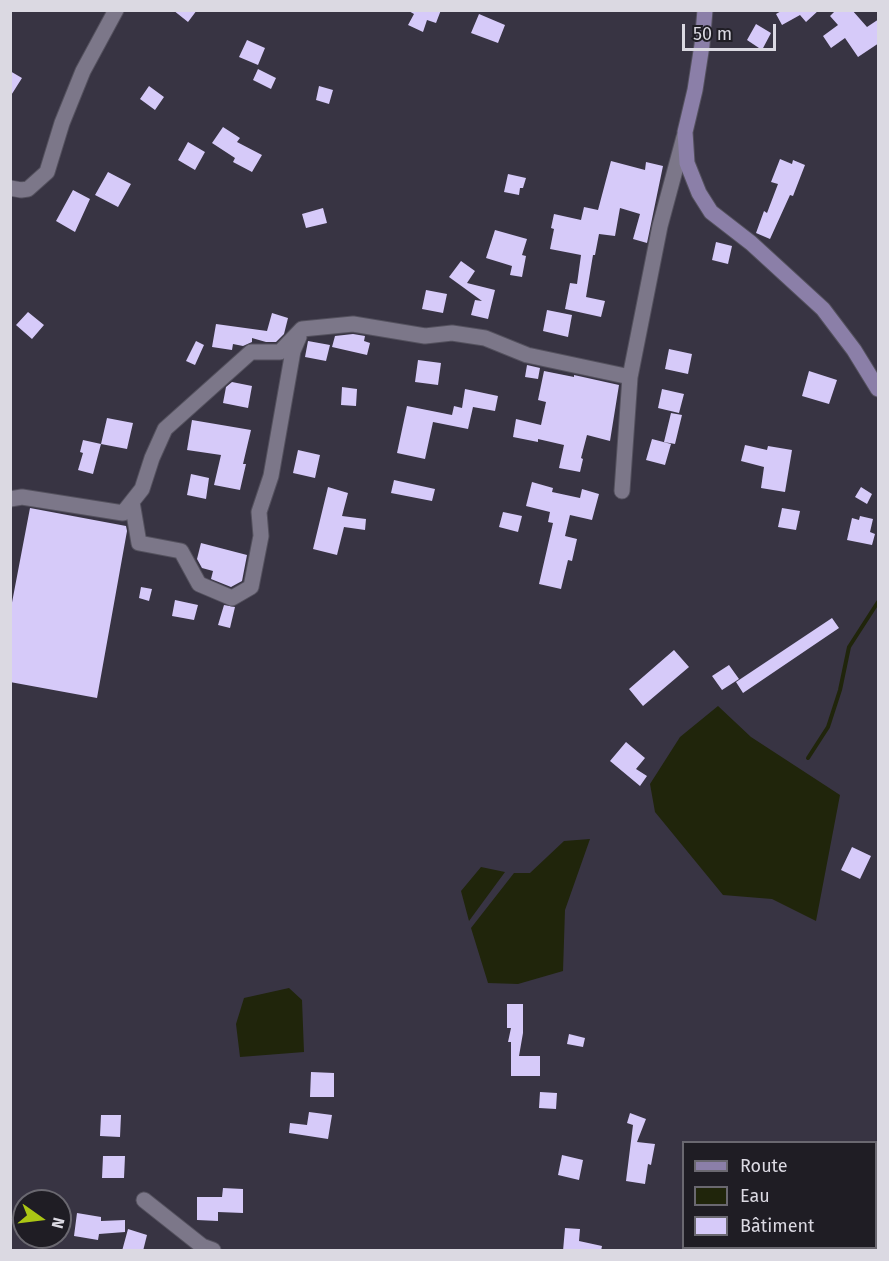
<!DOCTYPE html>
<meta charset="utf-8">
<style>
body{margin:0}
#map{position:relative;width:889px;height:1261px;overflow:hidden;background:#383443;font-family:"Fira Sans",sans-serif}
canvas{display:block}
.frame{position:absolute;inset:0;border:12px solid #dbd9e2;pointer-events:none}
.legend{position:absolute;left:682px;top:1141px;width:195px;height:108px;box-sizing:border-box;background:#1f1d24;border:2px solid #6a6870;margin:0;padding:8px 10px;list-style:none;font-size:18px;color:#dbd9e2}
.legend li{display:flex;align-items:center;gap:12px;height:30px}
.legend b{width:30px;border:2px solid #6a6870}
.north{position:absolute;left:12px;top:1189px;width:60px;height:60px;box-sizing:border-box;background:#1f1d24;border:2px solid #6a6870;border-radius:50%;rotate:104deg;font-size:16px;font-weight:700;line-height:24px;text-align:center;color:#dbd9e2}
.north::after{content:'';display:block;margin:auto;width:21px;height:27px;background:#abc615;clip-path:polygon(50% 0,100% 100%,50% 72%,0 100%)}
.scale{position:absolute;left:682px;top:24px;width:94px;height:27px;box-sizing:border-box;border:3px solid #dbd9e2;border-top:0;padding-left:8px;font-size:18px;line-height:21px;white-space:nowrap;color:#dbd9e2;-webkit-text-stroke:4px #1f1d24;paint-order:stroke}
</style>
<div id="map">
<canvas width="889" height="1261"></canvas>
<div class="frame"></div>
<ul class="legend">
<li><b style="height:8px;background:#8b7fa8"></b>Route</li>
<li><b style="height:16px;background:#20250b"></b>Eau</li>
<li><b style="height:16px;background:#d6caf9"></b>Bâtiment</li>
</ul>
<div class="north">N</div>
<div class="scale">50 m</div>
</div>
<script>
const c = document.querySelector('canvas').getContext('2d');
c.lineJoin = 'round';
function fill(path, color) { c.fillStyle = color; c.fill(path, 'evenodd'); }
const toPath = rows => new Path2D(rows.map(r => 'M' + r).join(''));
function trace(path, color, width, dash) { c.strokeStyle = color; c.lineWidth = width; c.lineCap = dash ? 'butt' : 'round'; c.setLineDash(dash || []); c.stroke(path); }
const water = toPath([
 [718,706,751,737,840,795,816,921,772,899,723,895,655,812,650,784,680,737],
 [590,839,565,910,563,971,518,984,488,983,471,928,514,873,530,873,564,841],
 [481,867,505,872,469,921,461,891],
 [289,988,302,1000,304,1052,240,1057,236,1024,244,998]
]);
const stream = toPath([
 [808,758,828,727,840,690,849,647,878,602]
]);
const building = toPath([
 [173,10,197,10,188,22],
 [407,10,441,10,436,23,427,20,423,32,408,25,414,14],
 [783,10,819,10,806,22,800,15,782,25,776,14],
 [836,10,852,10,867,27,879,19,879,43,858,57,845,38,831,48,823,36,838,25,830,16],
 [479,14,505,25,498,43,471,33],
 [756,24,771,33,762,50,747,40],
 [247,40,265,48,258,65,239,57],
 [258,69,276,78,271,89,253,80],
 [10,71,22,78,10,97],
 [149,86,164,97,155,110,140,99],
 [319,86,333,90,329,104,316,100],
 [223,127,240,138,237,142,262,155,252,172,233,162,235,158,212,143],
 [188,142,205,152,195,170,178,160],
 [780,159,792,164,793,160,805,165,793,196,790,195,770,239,756,233,764,211,767,213,778,184,771,182],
 [611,161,645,170,646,162,663,166,647,243,633,239,640,214,620,208,615,236,599,234,595,255,593,255,586,297,605,301,601,317,565,309,570,283,577,284,581,255,550,249,554,229,551,228,554,214,581,220,584,207,598,210],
 [108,172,131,184,118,207,95,195],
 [508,174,526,178,523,188,520,188,519,195,504,192],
 [73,190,90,199,75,232,56,221],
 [323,208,327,223,306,228,302,214],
 [495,230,527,239,522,255,526,256,522,277,510,275,512,266,486,258],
 [716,242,732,246,728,264,712,260],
 [461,261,475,271,467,283,495,290,488,319,471,315,475,300,482,301,449,277],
 [426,290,447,294,443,313,422,309],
 [547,310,572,315,568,337,543,331],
 [28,312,44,325,32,339,16,325],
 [272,313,288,318,284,334,276,342,266,342,252,338,252,342,243,346,233,344,232,350,212,347,216,324,267,331],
 [353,334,365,336,364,341,370,343,367,355,332,347,335,336],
 [196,341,204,345,195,365,186,361],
 [308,341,330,345,326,361,305,357],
 [669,349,692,354,688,374,665,369],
 [418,360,441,363,438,385,415,382],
 [527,365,540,368,538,379,525,377],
 [544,371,574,377,574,375,619,385,610,441,587,435,581,458,583,459,580,472,559,468,564,445,538,439,538,442,513,437,516,419,541,425,546,402,538,400],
 [809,371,837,380,829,404,802,396],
 [232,382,252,386,248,408,223,403,226,387],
 [342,387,357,389,356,406,341,405],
 [465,389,498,396,495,411,473,407,468,429,433,422,425,459,397,453,407,406,452,415,454,406,462,408],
 [662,389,684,394,679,413,658,408],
 [671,413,682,415,675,444,664,442],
 [107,418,133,423,127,449,101,444],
 [192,420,251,430,243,464,246,464,240,490,214,485,221,455,187,450],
 [652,439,671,444,665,465,646,460],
 [83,440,101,444,93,474,78,470,83,453,80,452],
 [745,445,767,450,768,446,792,450,785,492,761,488,764,467,741,461],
 [298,450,320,455,315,478,293,473],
 [191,474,209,478,206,499,187,495],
 [394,480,435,489,432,501,391,493],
 [532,482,553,488,552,492,580,498,582,489,599,494,592,520,570,515,565,536,577,539,572,561,568,560,561,589,539,584,553,523,548,522,550,512,526,506],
 [328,487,348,493,342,516,366,519,365,530,344,527,337,555,313,549],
 [861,487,872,494,867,504,855,497],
 [30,508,126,526,127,531,97,698,10,682,10,613],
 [782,508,800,511,796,530,778,527],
 [503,512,522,516,518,532,499,527],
 [860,516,873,519,870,532,875,534,872,545,847,540,852,518,859,520],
 [201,543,247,555,242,581,231,587,211,579,213,571,202,568,197,559],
 [141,587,152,589,149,601,139,598],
 [175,600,198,605,194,620,172,616],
 [224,605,235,607,230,628,218,625],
 [832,618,839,628,743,693,736,682],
 [674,650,689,667,643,706,629,689],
 [729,665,739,679,722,690,712,676],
 [626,742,645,758,636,769,647,776,640,786,610,761],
 [852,847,871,856,860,879,841,870],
 [507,1004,523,1004,523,1033,519,1056,540,1056,540,1076,511,1076,511,1042,508,1042,511,1028,507,1028],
 [569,1034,585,1038,583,1047,567,1044],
 [311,1072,334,1073,334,1097,310,1097],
 [540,1092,557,1093,556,1109,539,1108],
 [309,1112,332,1115,328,1139,289,1133,290,1123,307,1125],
 [630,1113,646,1119,637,1142,655,1144,651,1165,648,1164,645,1184,626,1181,633,1125,627,1123],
 [101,1115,121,1115,120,1137,100,1136],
 [562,1155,583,1160,579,1180,558,1175],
 [103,1156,125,1156,124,1178,102,1178],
 [223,1188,243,1189,243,1213,218,1212,218,1221,197,1220,197,1197,222,1197],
 [77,1213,101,1217,101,1221,125,1220,125,1232,99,1234,98,1240,74,1236],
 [565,1228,580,1229,579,1241,602,1246,601,1251,563,1251],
 [128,1229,147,1235,143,1251,122,1251]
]);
const street = toPath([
 [10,188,21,190,28,189,47,172,62,123,83,71,116,10],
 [622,491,630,377,660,226,684,137],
 [10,499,22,497,123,513,142,489,152,458,165,429,251,352,280,352,302,329,353,324,425,336,452,333,485,338,527,355,630,377],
 [132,502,139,543,181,551,199,584,232,598,251,587,261,536,259,512,271,476,293,351,299,337],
 [144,1200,202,1246,213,1250]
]);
const secondary = toPath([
 [705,10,702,45,695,90,685,132,687,163,699,193,711,212,751,243,823,309,854,350,878,389],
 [876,1192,878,1184],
 [857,1250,858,1248]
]);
fill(water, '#20250b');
trace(stream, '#20250b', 4);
fill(building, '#d6caf9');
trace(street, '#54515e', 17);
trace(secondary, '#54515e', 17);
trace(street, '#7c7789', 15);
trace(secondary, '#8b7fa8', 15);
</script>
